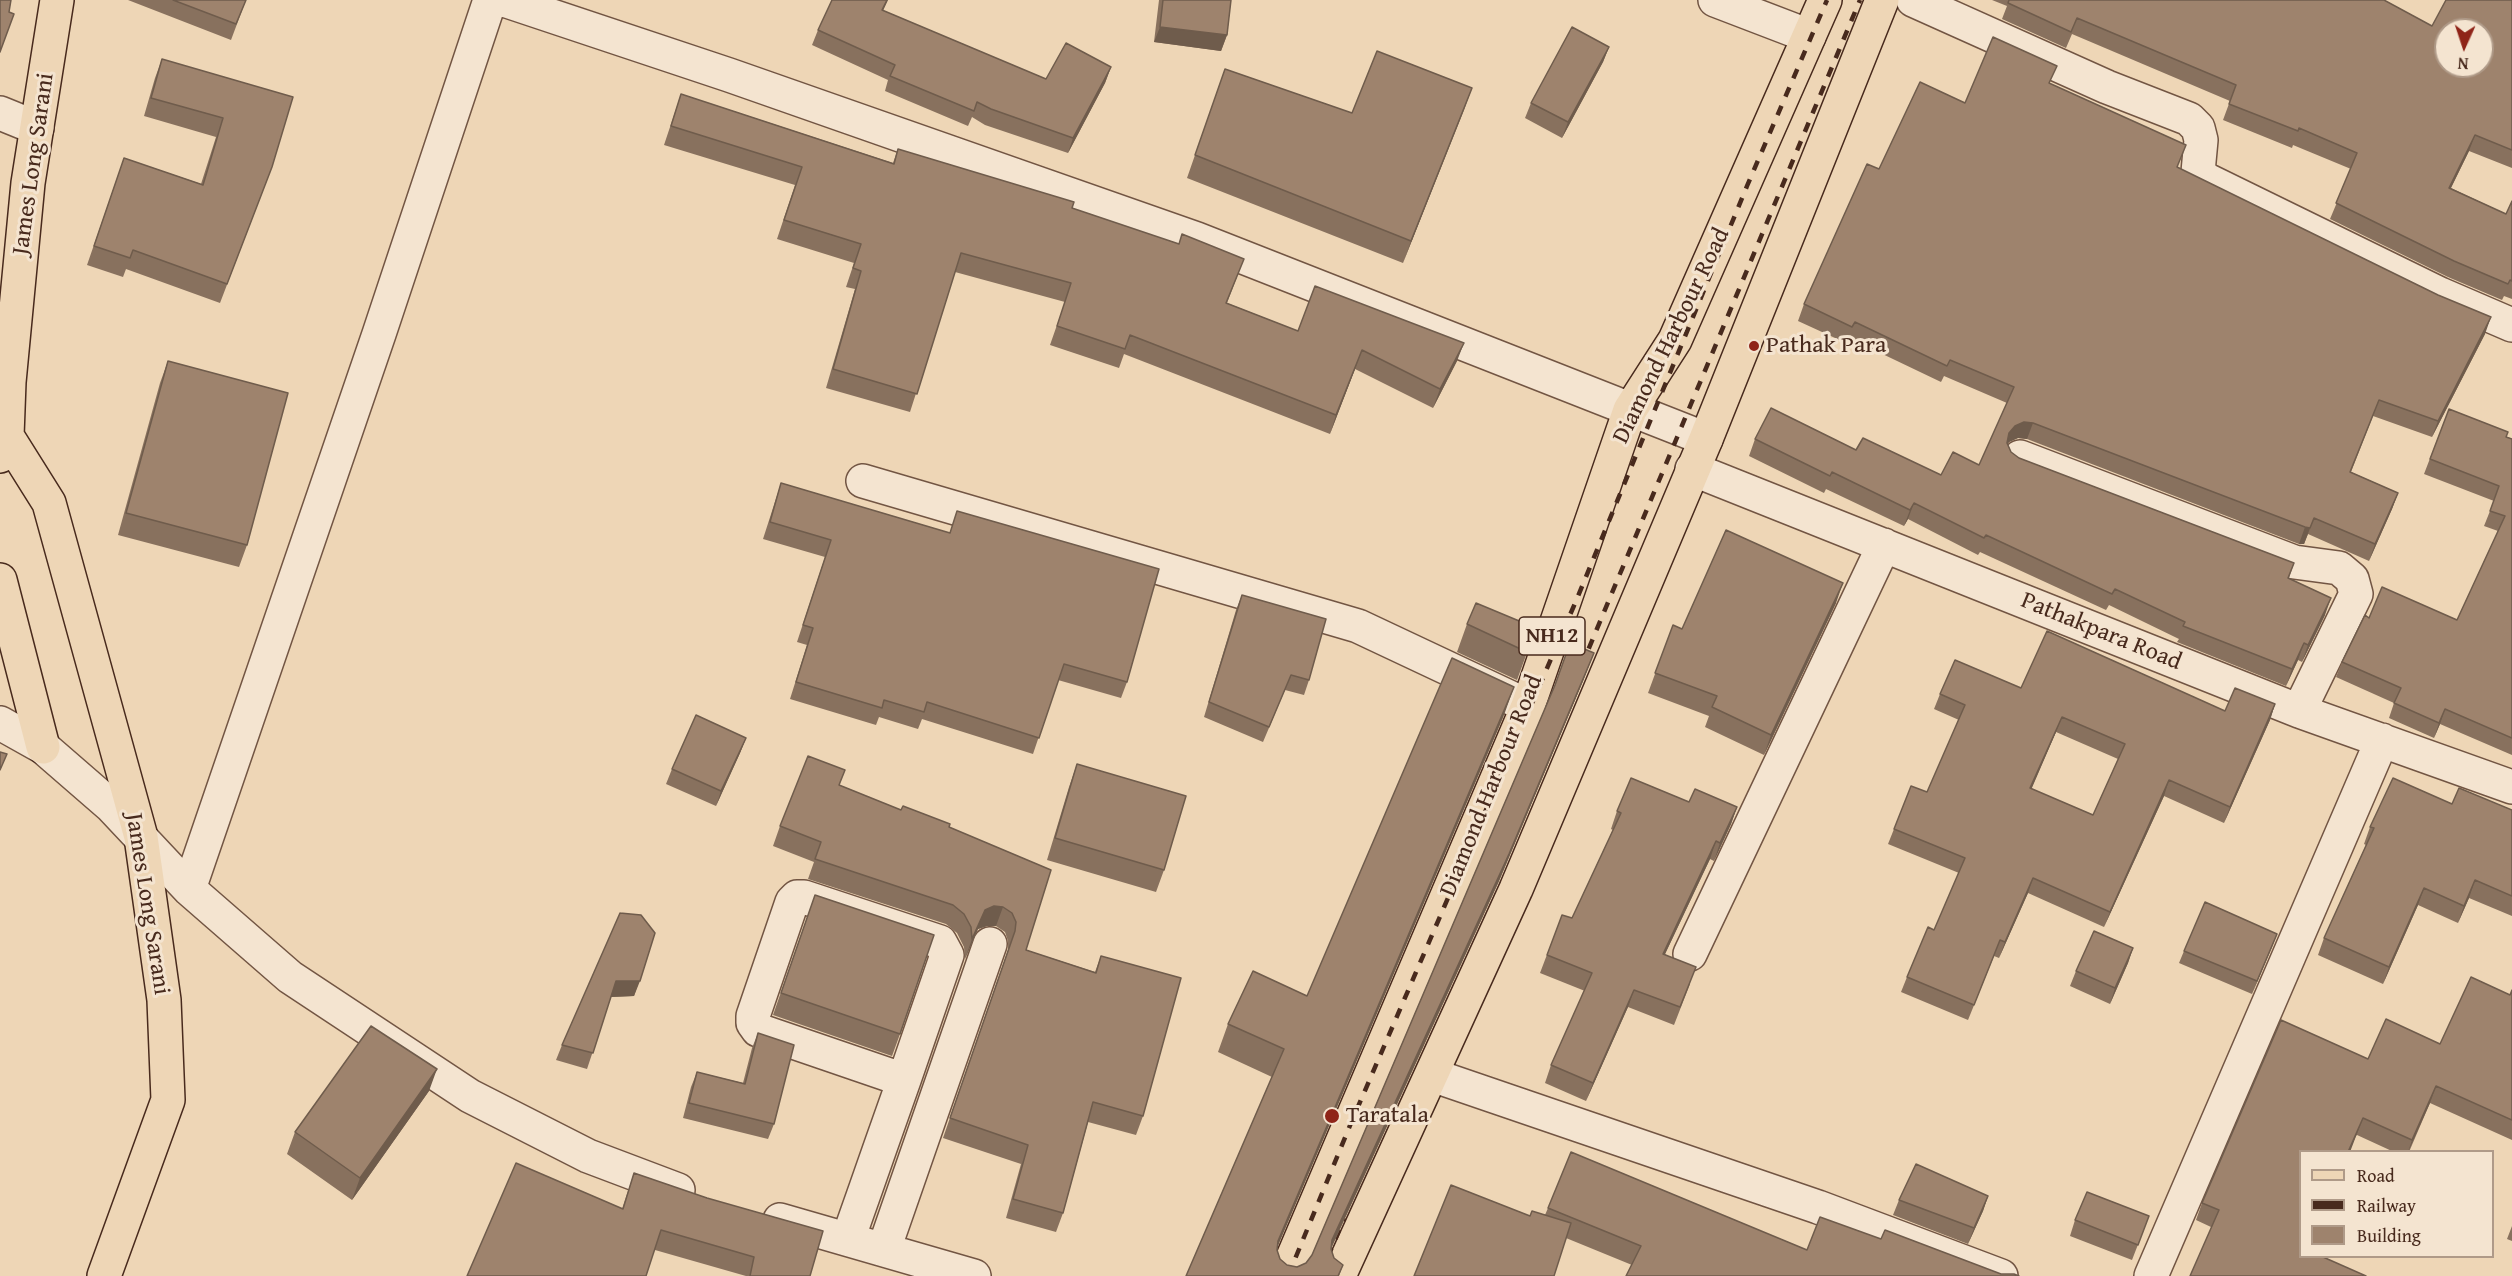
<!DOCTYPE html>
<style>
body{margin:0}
#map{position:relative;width:2512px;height:1276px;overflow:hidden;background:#eed6b6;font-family:"Gentium Book Plus",serif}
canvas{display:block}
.legend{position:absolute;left:2299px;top:1150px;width:195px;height:108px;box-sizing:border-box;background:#f4e4d0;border:2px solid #af9a88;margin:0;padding:8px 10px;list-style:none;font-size:18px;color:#482a1d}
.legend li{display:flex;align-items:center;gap:12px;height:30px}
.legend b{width:30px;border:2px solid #af9a88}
.north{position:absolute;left:2434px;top:18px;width:60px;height:60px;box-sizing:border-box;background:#f4e4d0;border:2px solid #af9a88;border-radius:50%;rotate:183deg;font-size:16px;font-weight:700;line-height:24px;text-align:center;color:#482a1d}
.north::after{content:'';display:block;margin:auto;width:21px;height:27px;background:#8f2418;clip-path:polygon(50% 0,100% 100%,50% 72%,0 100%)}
</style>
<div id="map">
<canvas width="2512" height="1276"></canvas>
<ul class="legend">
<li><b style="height:8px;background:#eed6b6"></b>Road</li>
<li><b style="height:8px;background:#482a1d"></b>Railway</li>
<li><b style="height:16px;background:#9e836d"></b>Building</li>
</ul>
<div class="north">N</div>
</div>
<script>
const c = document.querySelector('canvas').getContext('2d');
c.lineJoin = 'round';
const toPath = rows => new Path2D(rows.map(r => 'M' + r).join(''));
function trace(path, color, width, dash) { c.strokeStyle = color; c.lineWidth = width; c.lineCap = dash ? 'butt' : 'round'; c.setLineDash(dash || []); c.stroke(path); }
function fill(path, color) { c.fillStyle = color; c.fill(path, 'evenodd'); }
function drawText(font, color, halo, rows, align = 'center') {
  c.font = font + ' "Gentium Book Plus",serif'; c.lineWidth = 6; c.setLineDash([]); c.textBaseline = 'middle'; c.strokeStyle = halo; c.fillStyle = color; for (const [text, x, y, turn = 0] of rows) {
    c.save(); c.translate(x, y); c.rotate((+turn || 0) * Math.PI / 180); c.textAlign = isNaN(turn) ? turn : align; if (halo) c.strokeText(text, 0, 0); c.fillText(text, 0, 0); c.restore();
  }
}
const minor = toPath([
 [504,0,729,75,1197,239,1706,439],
 [1715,0,1809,36],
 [1913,0,2107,87,2189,119,2198,128,2201,140,2198,172,2207,180,2440,294,2512,325],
 [0,113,37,128],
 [2020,457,2294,562,2339,568,2352,579,2356,594,2299,711],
 [1692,469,2299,711,2512,787],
 [863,481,1358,626,1528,706],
 [0,723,43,747,111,806,189,889,290,977,470,1096,588,1156,678,1190],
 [189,889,379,334,490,0],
 [1690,954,1884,545],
 [1432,1075,1818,1207,2001,1276],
 [780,1220,974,1276],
 [848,1239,866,1188,880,1148,904,1080,947,955,940,942,804,897,797,897,792,902,753,1016,753,1023,758,1030,904,1080],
 [884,1249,990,944],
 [2151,1276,2382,740]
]);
const major = toPath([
 [7,436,49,503,141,837,164,1000,168,1100,104,1276],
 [0,456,7,436,9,382,28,183,57,0],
 [0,580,43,747]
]);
const highway = toPath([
 [1285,1276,1528,706,1630,410,1675,340,1825,0],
 [1339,1276,1516,889,1706,439,1882,0]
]);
const rail = toPath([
 [1581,667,1860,0],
 [1288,1276,1351,1123,1576,601,1747,186,1827,0],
 [1320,1276,1344,1218]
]);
const wall = toPath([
 [128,0,246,0,231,40],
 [1159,0,1231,0,1227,35,1221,51,1154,42],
 [1992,0,2384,0,2432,26,2512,0,2512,168,2469,151,2451,188,2506,214,2512,201,2512,299,2504,296,2502,300,2448,277,2330,219,2351,169,2293,145,2292,148,2223,120,2230,101,2072,34,2066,48,2002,19,2007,6],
 [883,11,1046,79,1111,67,1105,83,1068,153,985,125,972,117,968,126,885,91,888,80,812,45,818,30],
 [1609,47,1603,62,1562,138,1525,118,1531,103],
 [162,59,272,167,220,303,126,269,123,277,87,265,124,158,201,184,216,137,144,116,155,78],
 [1225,69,1352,113,1472,88,1403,263,1187,178],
 [2050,84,2178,168,2485,334,2432,437,2373,416,2351,472,2398,493,2392,509,2369,561,2308,534,2304,544,2299,544,2027,439,2018,438,2009,442,2008,444,2011,452,2019,458,2294,563,2289,578,2325,615,2302,662,2298,660,2286,686,2177,642,2179,639,2109,605,2106,610,1980,552,1978,555,1908,519,1904,526,1826,489,1824,493,1749,456,1755,439,1856,450,1941,475,1979,465,2007,403,1944,376,1941,382,1849,338,1846,343,1798,321,1804,304,1879,169,1965,103],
 [681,94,893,163,898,149,1072,208,1237,277,1227,303,1298,331,1457,361,1433,408,1355,369,1330,434,1124,354,1119,368,1050,345,1065,302,955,272,910,412,826,388,855,289,846,287,854,263,777,239,795,185,664,145],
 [168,361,247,545,239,567,118,535,160,383],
 [2449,409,2512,439,2512,755,2440,724,2434,738,2389,718,2394,703,2336,677,2342,662,2369,618,2457,620,2498,531,2484,526,2494,501,2424,474],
 [781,483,950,533,957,511,1127,682,1121,698,1058,680,1033,754,922,719,918,729,879,717,876,725,790,699,807,645,797,642,825,557,763,539],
 [1242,595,1309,680,1304,695,1285,690,1263,742,1204,717,1236,610],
 [1836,603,1764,755,1705,727,1709,716,1648,693,1673,625,1682,629],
 [1467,624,1536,628,1517,680,1457,652],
 [1594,653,1583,681,1499,881,1331,1249,1334,1258,1343,1265,1339,1276,1186,1276,1272,1077,1218,1052,1228,1024,1307,996,1504,715,1277,1247,1277,1250,1280,1259,1287,1265,1297,1267,1306,1263,1312,1255],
 [2021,688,2225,711,2275,704,2270,720,2224,823,2164,796,2104,927,2028,893,1999,958,1994,956,1968,1020,1901,992,1907,977,1934,930,1959,873,1888,844,1894,829,1927,792,1959,720,1934,709,1940,694],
 [2056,732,2118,759,2093,815,2031,789],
 [746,738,740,753,716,806,666,784,672,769],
 [1077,764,1164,870,1156,892,1047,860,1069,787],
 [839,785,901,810,949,827,1051,870,1026,950,1095,972,1101,956,1143,1116,1136,1135,1088,1122,1063,1213,1056,1232,1006,1218,1021,1164,943,1138,1008,950,1008,941,1005,932,996,926,987,926,978,929,965,959,964,947,957,933,946,924,808,879,814,862,773,846,780,826],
 [1689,802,1737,807,1731,824,1714,861,1710,859,1665,954,1690,984,1674,1025,1628,1007,1586,1101,1545,1083,1551,1065,1585,991,1540,973,1562,915,1572,918,1613,830,1611,829,1617,811],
 [2452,804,2512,810,2512,916,2469,898,2458,923,2418,905,2383,984,2318,955,2324,938,2366,845,2364,844,2370,827],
 [815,895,900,1034,892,1056,773,1015],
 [655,933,634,996,611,997,587,1069,556,1060,562,1045],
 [2277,934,2252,994,2179,963,2184,951],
 [2133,948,2128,963,2110,1004,2070,986,2076,971],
 [2512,990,2512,1140,2430,1103,2409,1152,2394,1152,2357,1135,2211,1227,2196,1220,2202,1203,2368,1059,2440,1044,2510,995],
 [758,1033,774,1124,768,1139,683,1118,691,1087,697,1072,743,1083,752,1048],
 [429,1091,352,1200,287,1154,295,1132],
 [634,1173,810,1276,746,1276,655,1250,622,1209],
 [1988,1196,1983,1211,1968,1244,1893,1215,1899,1200],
 [1548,1208,1807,1250,1881,1239,2001,1274,1632,1265,1566,1238,1530,1216,1545,1215],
 [2149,1216,2132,1260,2070,1236,2075,1220],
 [2512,1226,2512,1241,2507,1239]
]);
const shadedWall = toPath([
 [887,0,888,0,876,26,882,10],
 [1160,27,1227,35,1221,51,1154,42],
 [1609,47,1603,62,1562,138,1568,122],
 [1111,67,1105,83,1068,153,1073,138],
 [1472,88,1464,110,1403,263,1411,241],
 [2475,135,2469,151,2443,204,2449,188],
 [2491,317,2485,334,2432,437,2438,421],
 [1464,343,1457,361,1433,408,1440,389],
 [1362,350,1355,369,1330,434,1336,415],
 [2024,422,2033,423,2027,439,2018,438,2009,442,2003,450,2009,433,2015,426],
 [2398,493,2392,509,2369,561,2375,544],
 [1914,503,1908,519,1904,526,1910,510],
 [2314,518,2304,544,2299,544,2305,527],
 [1843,583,1836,603,1764,755,1771,735],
 [2331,598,2325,615,2302,662,2308,645],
 [2304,643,2298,660,2286,686,2292,669],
 [1594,653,1583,681,1499,881,1322,1268,1332,1240],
 [1514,687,1504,715,1268,1269,1278,1241],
 [2275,704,2270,720,2224,823,2230,807],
 [2445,709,2440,724,2434,738,2439,723],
 [2062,717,2056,732,2025,804,2030,788],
 [746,738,740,753,716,806,721,791],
 [2169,780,2164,796,2104,927,2110,912],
 [1737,807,1731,824,1714,861,1720,843],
 [1716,841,1710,859,1657,971,1663,954],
 [2033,878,2028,893,1999,958,2005,942],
 [2475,880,2469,898,2458,923,2464,906],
 [2424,888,2418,905,2383,984,2389,967],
 [994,906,1003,907,996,926,987,926,978,929,965,959,972,939,985,910],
 [2277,934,2272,947,2252,994,2257,981],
 [2133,948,2128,963,2110,1004,2115,988],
 [616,981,640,981,634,996,611,997],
 [1634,990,1628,1007,1586,1101,1593,1083],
 [437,1069,429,1091,352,1200,360,1178],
 [2436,1086,2430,1103,2408,1152,2412,1140],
 [2363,1118,2350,1152,2348,1152],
 [1988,1196,1983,1211,1968,1244,1974,1228]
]);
const building = toPath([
 [0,0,11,0,9,12,14,14,0,52,0,0],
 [173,0,246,0,236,24,173,0],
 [832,0,887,0,882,10,1046,79,1066,43,1111,67,1073,138,991,109,977,102,974,111,890,76,895,65,818,30,832,0],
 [1163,0,1231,0,1227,35,1160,27,1163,0],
 [2009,0,2384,0,2432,26,2446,0,2512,0,2512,150,2475,135,2449,188,2506,214,2512,201,2512,281,2510,280,2508,284,2454,261,2336,203,2357,153,2299,128,2298,131,2229,104,2236,85,2077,18,2071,32,2008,3,2009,0],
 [2446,30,2482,30,2482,66,2446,66,2446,30],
 [1572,27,1609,47,1568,122,1531,103,1572,27],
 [1993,37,2057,66,2049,83,2186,145,2177,167,2438,295,2491,317,2438,421,2379,400,2350,472,2398,493,2375,544,2314,518,2310,528,2305,527,2033,423,2024,422,2015,426,2009,433,2007,443,2011,452,2019,458,2294,563,2288,578,2331,598,2308,645,2304,643,2292,669,2183,626,2185,622,2115,589,2112,594,1986,535,1984,538,1914,503,1910,510,1832,472,1830,476,1755,439,1771,408,1856,450,1863,438,1941,475,1953,452,1979,465,2014,387,1950,360,1947,366,1855,322,1852,327,1804,304,1867,164,1879,169,1920,82,1965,103,1993,37],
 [1377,51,1472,88,1411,241,1195,155,1225,69,1352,113,1377,51],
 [162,59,293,97,272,167,227,284,133,250,130,258,94,246,124,158,203,185,223,118,151,98,162,59],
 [681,94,894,164,898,149,1074,202,1072,208,1179,244,1182,234,1244,259,1226,303,1298,331,1315,286,1464,343,1440,389,1362,350,1336,415,1130,335,1125,349,1057,326,1071,283,961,253,917,394,833,369,861,271,853,268,861,244,784,220,802,167,671,126,681,94],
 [168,361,288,393,247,545,126,513,168,361],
 [2449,409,2508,432,2506,437,2512,439,2512,738,2445,709,2439,723,2394,703,2401,688,2342,662,2365,615,2369,618,2382,587,2457,620,2505,516,2490,511,2499,486,2430,459,2449,409],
 [781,483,950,533,957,511,1159,569,1127,682,1064,664,1039,738,927,702,924,712,884,700,882,708,796,682,813,628,803,625,831,540,770,522,781,483],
 [1726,530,1843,583,1771,735,1712,707,1717,696,1655,673,1673,625,1682,629,1726,530],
 [1242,595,1326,619,1309,680,1291,675,1269,727,1209,702,1242,595],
 [1476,603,1536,628,1527,652,1467,624,1476,603],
 [2047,631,2225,711,2235,688,2275,704,2230,807,2169,780,2110,912,2033,878,2005,942,2000,940,1974,1005,1907,977,1928,927,1934,930,1965,858,1894,829,1911,786,1927,792,1965,705,1940,694,1955,660,2021,688,2047,631],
 [2062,717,2125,744,2093,815,2030,788,2062,717],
 [1570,643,1594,653,1509,854,1332,1240,1331,1249,1334,1258,1343,1265,1338,1276,1186,1276,1284,1049,1228,1024,1253,971,1307,996,1452,658,1514,687,1278,1241,1277,1250,1280,1259,1287,1265,1297,1267,1306,1263,1312,1255,1555,685,1570,643],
 [696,715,746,738,721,791,672,769,696,715],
 [0,752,7,754,0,770,0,752],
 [808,756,845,770,839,785,901,810,903,806,950,824,949,827,1051,870,1026,950,1096,973,1101,956,1181,978,1143,1116,1093,1102,1063,1213,1013,1199,1028,1145,950,1118,1015,931,1016,922,1012,913,1003,907,994,906,985,910,972,939,971,927,964,914,953,905,815,859,821,842,780,826,808,756],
 [1077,764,1186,796,1164,870,1055,838,1077,764],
 [1631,778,1689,802,1695,789,1737,807,1720,843,1716,841,1663,954,1696,967,1680,1007,1634,990,1593,1083,1551,1065,1592,973,1547,955,1562,915,1572,918,1621,813,1617,811,1631,778],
 [2393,778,2452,804,2459,788,2512,810,2512,896,2475,880,2464,906,2424,888,2389,967,2324,938,2374,828,2370,827,2393,778],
 [815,895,934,935,900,1034,781,993,815,895],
 [2205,902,2277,934,2257,981,2184,951,2205,902],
 [620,913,641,915,655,933,640,981,616,981,593,1053,562,1045,620,913],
 [2094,931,2133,948,2115,988,2076,971,2094,931],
 [2471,977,2510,995,2512,990,2512,1120,2436,1086,2412,1140,2363,1118,2348,1152,2301,1152,2301,1257,2323,1257,2366,1276,2190,1276,2219,1210,2202,1203,2281,1020,2368,1059,2386,1019,2440,1044,2471,977],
 [371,1026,437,1069,360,1178,295,1132,371,1026],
 [758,1033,794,1045,774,1124,689,1103,697,1072,745,1084,758,1033],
 [1571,1152,1807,1250,1820,1217,1881,1239,1885,1230,2001,1274,2014,1274,2019,1276,1626,1276,1641,1246,1548,1208,1571,1152],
 [516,1163,623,1209,634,1173,707,1198,823,1231,810,1276,750,1276,754,1257,661,1230,646,1276,467,1276,516,1163],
 [1916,1164,1988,1196,1974,1228,1899,1200,1916,1164],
 [1451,1185,1530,1216,1532,1211,1571,1223,1554,1276,1414,1276,1451,1185],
 [2087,1192,2149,1216,2138,1245,2075,1220,2087,1192]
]);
const markers = [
 [1754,346,6,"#8f2418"],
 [1332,1116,8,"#8f2418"]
];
const shields = [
 [1552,636,66]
];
const shieldNames = [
 ["NH12",1552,636]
];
const streetNames = [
 ["James Long Sarani",34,164,-82],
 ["Diamond Harbour Road",1672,336,-64],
 ["Pathakpara Road",2101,632,22],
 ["Diamond Harbour Road",1492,786,-68],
 ["James Long Sarani",147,904,81]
];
const poiNames = [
 ["Pathak Para",1766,346],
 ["Taratala",1346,1116]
];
trace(minor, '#725543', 36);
trace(major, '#482a1d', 36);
trace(highway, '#482a1d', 36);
trace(minor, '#f4e4d0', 33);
trace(major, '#eed6b6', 33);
trace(highway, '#eed6b6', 33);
trace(rail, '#482a1d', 4.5, [10, 10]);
fill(wall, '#88715e');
fill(shadedWall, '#6f5c4c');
fill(building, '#9e836d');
trace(building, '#6f5c4c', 1.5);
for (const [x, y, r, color] of markers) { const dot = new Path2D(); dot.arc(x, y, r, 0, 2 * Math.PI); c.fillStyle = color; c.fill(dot); trace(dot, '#f4e4d0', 2); }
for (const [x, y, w] of shields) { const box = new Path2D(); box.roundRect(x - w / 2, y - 19, w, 38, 4.5); c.fillStyle = '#f4e4d0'; c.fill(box); trace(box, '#482a1d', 1.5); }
drawText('bold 22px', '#482a1d', null, shieldNames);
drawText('24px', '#482a1d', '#f4e4d0', streetNames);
drawText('24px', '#482a1d', '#f4e4d0', poiNames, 'left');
</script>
